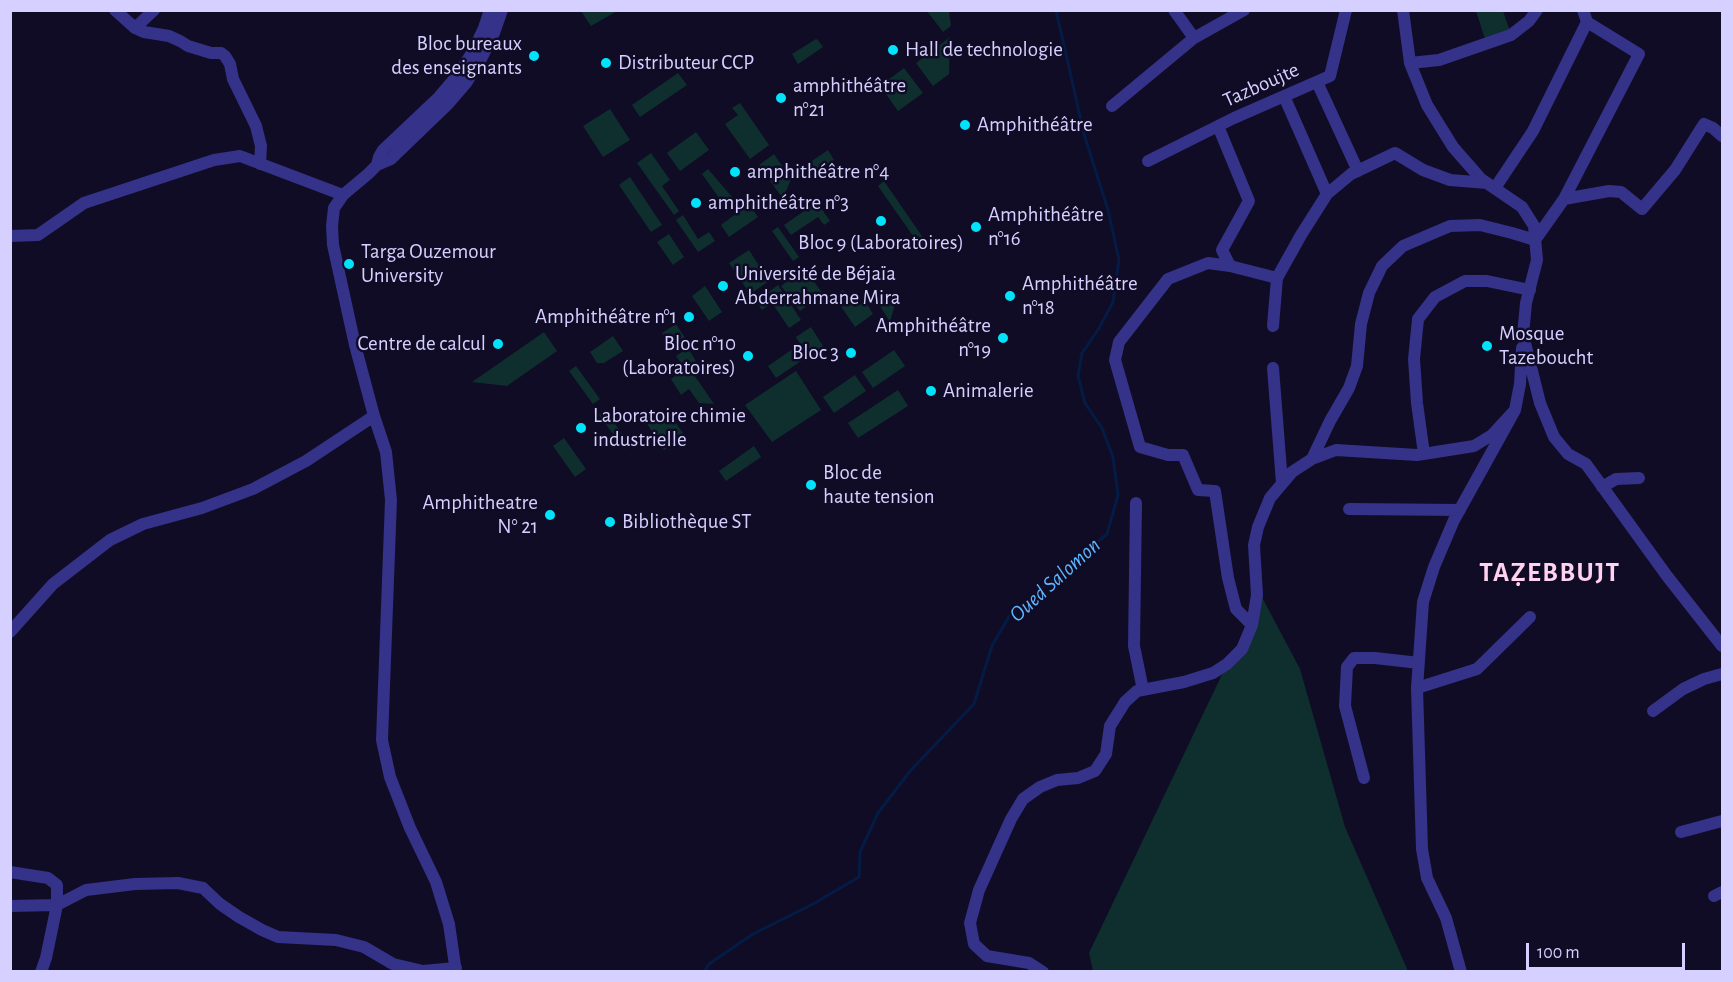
<!DOCTYPE html>
<meta charset="utf-8">
<style>
body{margin:0}
#map{position:relative;width:1733px;height:982px;overflow:hidden;background:#100c25;font-family:"Alegreya Sans",sans-serif}
canvas{display:block}
.frame{position:absolute;inset:0;border:12px solid #d5d0ff;pointer-events:none}
.scale{position:absolute;left:1526px;top:943px;width:159px;height:27px;box-sizing:border-box;border:3px solid #d5d0ff;border-top:0;padding-left:8px;font-size:18px;line-height:21px;white-space:nowrap;color:#d5d0ff;-webkit-text-stroke:4px #100c25;paint-order:stroke}
</style>
<div id="map">
<canvas width="1733" height="982"></canvas>
<div class="frame"></div>
<div class="scale">100 m</div>
</div>
<script>
const c = document.querySelector('canvas').getContext('2d');
c.lineJoin = 'round';
function fill(path, color) { c.fillStyle = color; c.fill(path, 'evenodd'); }
const toPath = rows => new Path2D(rows.map(r => 'M' + r).join(''));
function trace(path, color, width, dash) { c.strokeStyle = color; c.lineWidth = width; c.lineCap = dash ? 'butt' : 'round'; c.setLineDash(dash || []); c.stroke(path); }
function drawText(font, color, halo, rows, align = 'center') {
  c.font = font + ' "Alegreya Sans",sans-serif'; c.lineWidth = 5; c.setLineDash([]); c.textBaseline = 'middle'; c.strokeStyle = halo; c.fillStyle = color; for (const [text, x, y, turn = 0] of rows) {
    c.save(); c.translate(x, y); c.rotate((+turn || 0) * Math.PI / 180); c.textAlign = isNaN(turn) ? turn : align; if (halo) c.strokeText(text, 0, 0); c.fillText(text, 0, 0); c.restore();
  }
}
const green = toPath([
 [581,11,617,11,591,26],
 [927,11,949,11,951,26,943,32],
 [1476,11,1503,11,1510,31,1485,39],
 [950,37,949,74,933,86,916,63],
 [816,39,818,40,823,47,798,64,792,54],
 [904,68,923,93,898,111,880,86],
 [678,73,687,85,640,117,632,105],
 [740,103,769,145,750,159,725,124,738,115,732,108],
 [610,109,630,140,603,157,583,126],
 [696,132,709,150,680,171,667,153],
 [828,150,834,160,815,173,809,163],
 [651,153,670,180,662,186,679,211,674,215,637,163],
 [774,154,791,179,783,199,759,165],
 [708,169,733,198,724,205,702,174],
 [630,177,662,225,651,232,619,185],
 [884,181,926,242,920,246,878,186],
 [817,202,830,221,824,225,818,217,791,235,784,225],
 [749,204,758,217,729,237,721,225],
 [683,215,698,239,709,232,715,241,698,252,676,220],
 [778,227,799,257,793,261,772,231],
 [669,234,684,257,673,265,657,242],
 [749,250,769,281,750,294,729,263],
 [804,268,823,294,800,311,781,286],
 [778,285,801,320,789,328,772,303,762,310,756,301],
 [705,286,722,312,709,321,692,296],
 [843,290,855,307,865,301,873,314,855,327,834,296],
 [875,298,896,301,890,322],
 [676,324,687,341,673,350,662,333],
 [811,327,823,346,776,378,768,366,800,344,796,337],
 [544,332,557,351,507,386,472,382],
 [613,336,623,351,604,363,597,363,590,352],
 [688,348,696,361,688,366,714,404,699,403,689,389,681,395,671,379,685,369,676,356],
 [894,350,905,366,873,388,862,372],
 [576,366,600,399,593,404,569,371],
 [796,371,821,410,772,442,745,405],
 [855,375,866,391,834,413,823,397],
 [898,390,908,406,858,438,848,423],
 [605,410,630,445,624,449,599,415],
 [667,410,685,436,664,450,647,424],
 [564,438,586,469,575,477,553,446],
 [754,446,761,457,726,481,719,471],
 [1256,586,1300,669,1345,827,1408,971,1093,971,1089,953,1227,664,1242,649]
]);
const stream = toPath([
 [704,972,709,964,753,934,813,904,859,877,860,852,878,813,911,770,974,704,992,646,1011,613,1107,534,1118,495,1113,457,1102,428,1085,403,1078,376,1082,353,1098,330,1113,302,1119,260,1108,210,1084,134,1056,10]
]);
const minor = toPath([
 [115,10,135,28,144,32,169,36,180,41,188,46,211,53,221,53,225,56,230,64,233,79,256,126,261,146,260,164],
 [1174,10,1194,38],
 [1403,10,1410,63,1427,105,1453,147,1481,179,1522,207,1534,226,1537,260,1526,303,1523,335,1540,403,1554,437,1568,454,1586,464,1667,576,1722,646],
 [135,28,154,10],
 [1410,63,1439,60,1511,35,1529,21,1537,10],
 [1317,82,1358,171],
 [1284,96,1327,194],
 [1112,106,1194,38,1244,10],
 [1218,126,1249,201,1222,250,1230,266,1277,278],
 [1148,161,1234,118,1330,76,1346,10],
 [377,165,391,159,447,105,466,83,481,59,494,33,502,10],
 [1495,188,1533,131,1587,22,1583,10],
 [1564,199,1609,191,1621,192,1642,209,1675,170,1704,124,1713,128,1722,136],
 [10,236,38,235,84,203,214,160,240,156,343,195],
 [1230,266,1208,263,1168,279,1119,342,1115,360,1140,447,1168,455,1183,455,1198,490,1215,491,1228,578,1236,609,1252,625],
 [1273,326,1277,278,1301,235,1327,194,1351,174,1395,153,1423,170,1450,180,1487,183],
 [1273,368,1282,483],
 [1424,454,1417,403,1414,359,1418,319,1435,297,1465,281,1487,281,1530,290],
 [1312,459,1330,421,1349,388,1357,366,1361,324,1369,293,1382,266,1403,246,1450,226,1480,225,1512,233,1535,240,1564,199,1639,54,1587,22],
 [1602,487,1616,479,1639,478],
 [1136,503,1134,646,1143,690],
 [1349,509,1460,510],
 [10,632,53,584,110,540,143,524,202,508,253,489,306,461,374,416],
 [1417,688,1477,669,1530,617],
 [1653,711,1683,689,1704,679,1722,674],
 [1364,778,1345,706,1347,667,1354,658,1375,658,1419,663],
 [1681,832,1722,821],
 [10,872,48,878,57,885,57,905,46,958,41,972],
 [1714,896,1722,892],
 [10,906,57,905,86,890,135,884,178,883,203,888,220,904,239,917,262,930,278,937,336,940,364,947,393,964,423,971,456,968],
 [456,972,449,924,436,882,410,828,390,777,382,740,391,500,386,452,374,416,355,345,333,245,332,226,334,208,343,195,368,174,377,165,379,157,383,150,439,97,457,76,472,53,484,28,490,10],
 [1043,972,1029,963,987,956,974,944,970,923,979,890,1011,819,1023,799,1040,787,1057,780,1078,778,1095,771,1106,754,1110,726,1125,702,1137,691,1184,682,1213,673,1227,664,1242,649,1252,625,1257,595,1254,545,1258,527,1270,498,1292,472,1312,459,1336,450,1417,455,1474,446,1492,435,1515,410],
 [1461,972,1446,918,1427,878,1422,849,1417,688,1423,602,1434,567,1454,520,1515,410,1520,384,1522,348]
]);
const markers = [
 [893,50,6,"#00e3fb"],
 [534,56,6,"#00e3fb"],
 [606,63,6,"#00e3fb"],
 [781,98,6,"#00e3fb"],
 [965,125,6,"#00e3fb"],
 [735,172,6,"#00e3fb"],
 [696,203,6,"#00e3fb"],
 [881,221,6,"#00e3fb"],
 [976,227,6,"#00e3fb"],
 [349,264,6,"#00e3fb"],
 [723,286,6,"#00e3fb"],
 [1010,296,6,"#00e3fb"],
 [689,317,6,"#00e3fb"],
 [1003,338,6,"#00e3fb"],
 [498,344,6,"#00e3fb"],
 [1487,346,6,"#00e3fb"],
 [851,353,6,"#00e3fb"],
 [748,356,6,"#00e3fb"],
 [931,391,6,"#00e3fb"],
 [581,428,6,"#00e3fb"],
 [811,485,6,"#00e3fb"],
 [550,515,6,"#00e3fb"],
 [610,522,6,"#00e3fb"]
];
const poiNames = [
 ["Bloc bureaux",522,44,"right"],
 ["des enseignants",522,68,"right"],
 ["Hall de technologie",905,50],
 ["Distributeur CCP",618,63],
 ["amphithéâtre",793,86],
 ["n°21",793,110],
 ["Amphithéâtre",977,125],
 ["amphithéâtre n°4",747,172],
 ["amphithéâtre n°3",708,203],
 ["Amphithéâtre",988,215],
 ["n°16",988,239],
 ["Bloc 9 (Laboratoires)",881,243,"center"],
 ["Targa Ouzemour",361,252],
 ["University",361,276],
 ["Université de Béjaïa",735,274],
 ["Abderrahmane Mira",735,298],
 ["Amphithéâtre",1022,284],
 ["n°18",1022,308],
 ["Amphithéâtre n°1",677,317,"right"],
 ["Amphithéâtre",991,326,"right"],
 ["n°19",991,350,"right"],
 ["Mosque",1499,334],
 ["Tazeboucht",1499,358],
 ["Centre de calcul",486,344,"right"],
 ["Bloc n°10",736,344,"right"],
 ["(Laboratoires)",736,368,"right"],
 ["Bloc 3",839,353,"right"],
 ["Animalerie",943,391],
 ["Laboratoire chimie",593,416],
 ["industrielle",593,440],
 ["Bloc de",823,473],
 ["haute tension",823,497],
 ["Amphitheatre",538,503,"right"],
 ["N° 21",538,527,"right"],
 ["Bibliothèque ST",622,522]
];
const streetNames = [
 ["Tazboujte",1261,85,-24]
];
const waterNames = [
 ["Oued Salomon",1055,580,-42]
];
const districtNames = [
 ["TAẒEBBUJT",1550,573]
];
fill(green, '#0e2f2e');
trace(stream, '#041c45', 3);
trace(minor, '#353289', 12);
for (const [x, y, r, color] of markers) { const dot = new Path2D(); dot.arc(x, y, r, 0, 2 * Math.PI); c.fillStyle = color; c.fill(dot); trace(dot, '#100c25', 2); }
drawText('21px', '#d5d0ff', '#100c25', poiNames, 'left');
drawText('21px', '#d5d0ff', '#100c25', streetNames);
drawText('italic 22px', '#5eb5ff', '#100c25', waterNames);
c.letterSpacing = '1.5px';
drawText('bold 27px', '#ffd2ef', '#100c25', districtNames);
c.letterSpacing = '0px';
</script>
